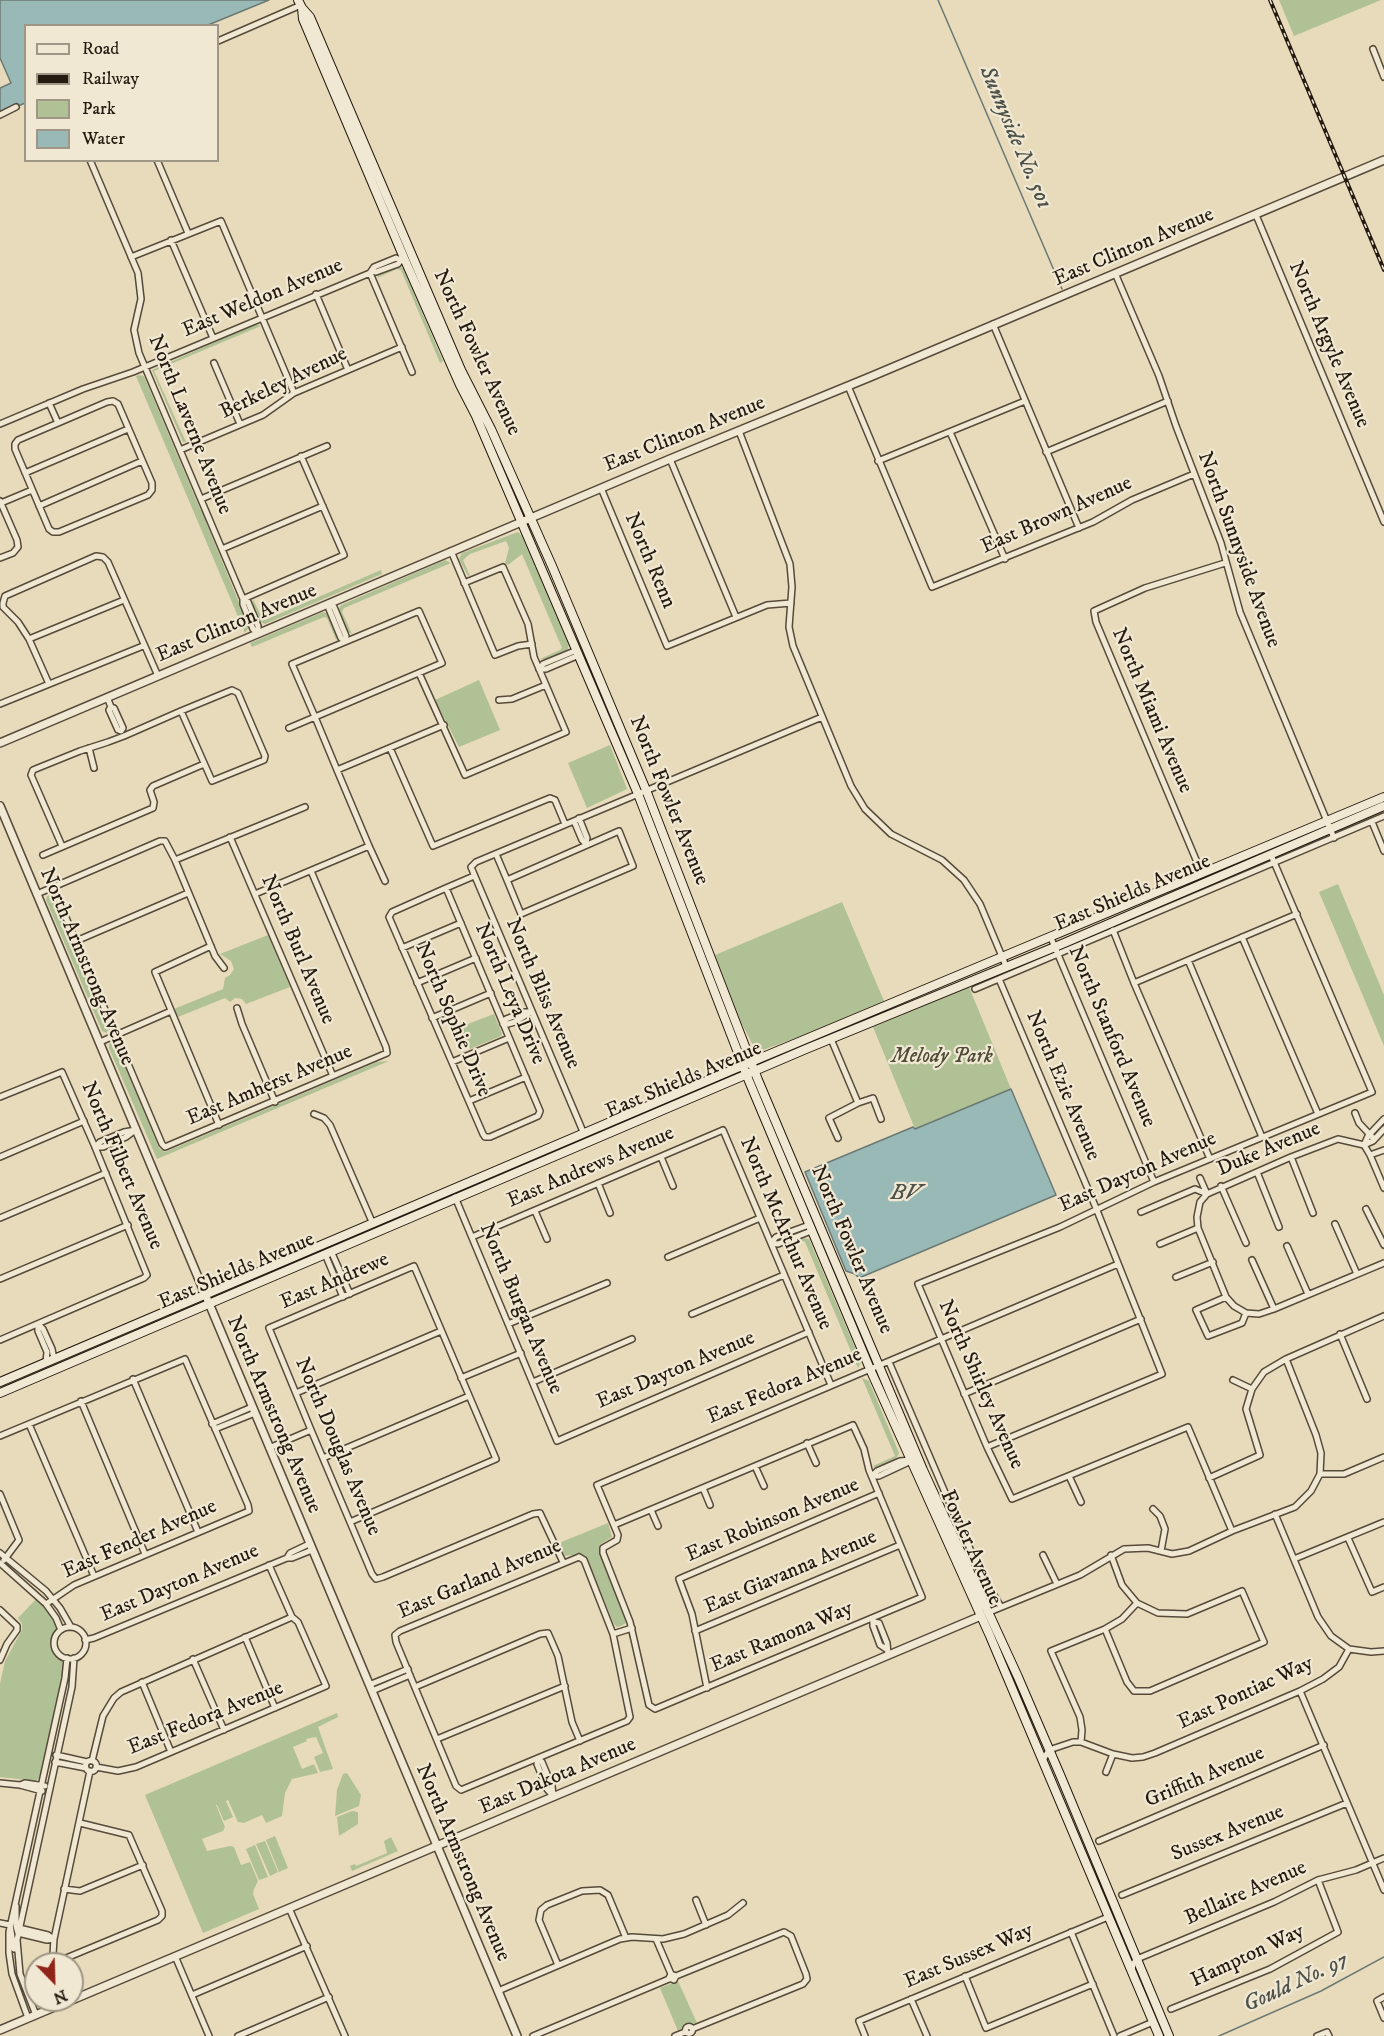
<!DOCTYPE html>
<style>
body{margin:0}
#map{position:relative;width:1384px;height:2036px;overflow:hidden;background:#e8dbbb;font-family:"IM FELL DW Pica",serif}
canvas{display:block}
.legend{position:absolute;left:24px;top:24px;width:195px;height:138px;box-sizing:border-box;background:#f0e8d3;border:2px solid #9f9685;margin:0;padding:8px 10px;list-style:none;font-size:18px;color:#251a0f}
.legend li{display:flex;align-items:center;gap:12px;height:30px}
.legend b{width:30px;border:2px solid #9f9685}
.north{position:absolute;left:24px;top:1952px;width:60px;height:60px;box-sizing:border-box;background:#f0e8d3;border:2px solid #9f9685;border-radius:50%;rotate:157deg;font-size:16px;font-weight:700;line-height:24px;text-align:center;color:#251a0f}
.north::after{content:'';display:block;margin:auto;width:21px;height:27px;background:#8f2418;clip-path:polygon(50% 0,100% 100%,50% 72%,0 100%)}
</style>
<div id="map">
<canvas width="1384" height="2036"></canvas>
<ul class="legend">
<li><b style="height:8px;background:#f0e8d3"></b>Road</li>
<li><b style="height:8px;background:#251a0f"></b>Railway</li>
<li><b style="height:16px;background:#b0c195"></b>Park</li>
<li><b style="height:16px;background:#99b9b7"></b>Water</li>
</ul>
<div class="north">N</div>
</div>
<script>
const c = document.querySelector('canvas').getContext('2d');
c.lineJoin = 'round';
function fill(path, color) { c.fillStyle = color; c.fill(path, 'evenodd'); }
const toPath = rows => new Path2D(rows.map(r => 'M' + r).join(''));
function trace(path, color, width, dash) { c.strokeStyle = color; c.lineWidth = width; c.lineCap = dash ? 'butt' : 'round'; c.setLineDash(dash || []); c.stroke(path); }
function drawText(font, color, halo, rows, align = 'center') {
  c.font = font + ' "IM FELL DW Pica",serif'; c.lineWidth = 4.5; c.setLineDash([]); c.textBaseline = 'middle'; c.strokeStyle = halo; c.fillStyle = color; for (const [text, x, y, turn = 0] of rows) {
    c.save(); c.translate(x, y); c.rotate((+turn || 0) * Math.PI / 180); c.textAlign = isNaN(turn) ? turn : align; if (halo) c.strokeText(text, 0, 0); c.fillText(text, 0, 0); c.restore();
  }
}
const green = toPath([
 [1279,0,1381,0,1294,36],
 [396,266,403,268,443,361,440,363,401,270,397,269,377,278,380,273],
 [256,324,261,326,154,371,186,442,183,442,152,370],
 [139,375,144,376,200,509,206,517,206,522,249,627,245,633,136,376],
 [518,532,522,536,569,645,567,651,545,660,540,659,560,650,562,648,522,554,508,565,505,563,509,548,506,541,470,554,463,560,470,576,468,576,459,559,462,553],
 [445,560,451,563,344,608,342,612,352,634,348,632,338,610,341,605],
 [381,570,382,574,265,624,260,622,252,605,253,599,262,618,265,620],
 [323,612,328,614,338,637,336,640,327,618,324,617,252,647,250,643],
 [479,680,500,730,459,747,435,700],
 [610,745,627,789,587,808,568,763],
 [1338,884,1384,995,1384,1046,1319,892],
 [50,895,53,897,109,1027,107,1033,102,1031,46,900,47,896],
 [842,902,884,1001,804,1035,760,1051,756,1051,741,1022,715,955],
 [268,935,290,987,246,1004,242,999,235,998,230,1002,225,998,178,1017,174,1009,223,989,225,978,230,975,234,969,231,961,220,954],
 [969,987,1011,1089,915,1129,873,1027],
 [494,1014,502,1034,501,1036,470,1049,460,1027],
 [113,1042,116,1044,159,1148,165,1152,377,1062,389,1061,157,1159,109,1048,109,1044],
 [803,1238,809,1239,861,1362,858,1368,805,1242,801,1240,779,1249],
 [862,1378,869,1381,899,1453,896,1459,876,1468,873,1466,895,1456],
 [608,1523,612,1537,601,1544,599,1552,625,1620,626,1623,621,1626,617,1627,614,1624,587,1559,579,1554,565,1556,559,1543],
 [37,1598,55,1621,57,1629,51,1641,53,1649,64,1665,40,1778,35,1781,0,1777,0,1684,5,1661,22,1630,22,1624,18,1618],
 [337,1713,338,1717,318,1727,333,1769,320,1772,314,1757,323,1753,316,1737,306,1739,307,1741,293,1747,302,1769,314,1764,318,1773,292,1779,285,1793,282,1816,266,1823,262,1815,244,1823,238,1822,228,1800,226,1801,233,1817,224,1821,217,1805,216,1805,225,1827,223,1831,202,1839,207,1851,230,1846,234,1847,241,1865,250,1862,258,1881,254,1889,253,1894,259,1909,203,1933,145,1795],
 [347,1773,361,1795,359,1806,335,1816,337,1790,343,1774],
 [352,1811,358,1812,358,1824,339,1836,337,1817],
 [275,1836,288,1868,279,1872,266,1840],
 [391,1837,398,1851,352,1871,350,1866,355,1864,356,1866,387,1853,384,1841],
 [265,1841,278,1872,270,1876,256,1844],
 [255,1845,268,1877,259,1880,246,1849],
 [678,1981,697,2023,687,2025,678,2031,660,1988]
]);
const water = toPath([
 [0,0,269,0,208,25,26,26,25,103,0,114,0,88,11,83,0,58,0,0],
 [1011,1089,1056,1195,859,1278,855,1274,846,1271,805,1172,913,1127,915,1129,1011,1089]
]);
const stream = toPath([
 [938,0,1062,289],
 [1219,2036,1321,1991,1384,1957]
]);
const minor = toPath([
 [218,41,301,5],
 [1373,49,1384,77],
 [0,115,16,107],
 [90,160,138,273,141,299,134,330,139,353,243,599,248,602,258,626,258,634],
 [157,160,188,233],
 [1256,215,1384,522],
 [171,240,213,338],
 [131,257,221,221,294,393],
 [372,271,376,272,398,264,402,259],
 [370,273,412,372],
 [1115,273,1159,376,1176,426,1221,543,1240,612,1334,838],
 [316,294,348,370],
 [993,324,1079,528],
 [214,363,240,424],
 [848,386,932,587,1093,522,1132,500,1194,474],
 [49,403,58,423,107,402,113,401,118,404,152,483,152,490,148,495,59,532,53,532,49,529,15,449,15,444,18,440,58,423],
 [0,424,83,389,133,372,370,273,374,267,396,258,400,260],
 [739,431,790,564,792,587,789,627,793,646,851,786,865,809,891,834,942,860,964,880,980,904,1006,966],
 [950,432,1005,559],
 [180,450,263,415,294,393,402,347],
 [1046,452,1168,401],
 [670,459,736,617],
 [878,461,1025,401],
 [25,473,128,429],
 [601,488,667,646,767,605,791,603],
 [201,499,327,446],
 [0,501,17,540,18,547,13,553,0,558],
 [1,503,32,490],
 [39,506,142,461],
 [222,549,323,506],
 [451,551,495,655,518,646,532,644],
 [243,599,344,555,301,456],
 [243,599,243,604,253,629,258,634],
 [124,600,29,639,18,622,3,607,3,603,5,596,96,556,103,557,108,562,158,676],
 [329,603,334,607,346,636,345,641],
 [329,603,329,609,341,638,345,641],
 [29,639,49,684],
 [539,669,543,664,577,650],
 [539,669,546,669,579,655],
 [419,673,465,775,566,732,534,657,528,624,503,567,464,583],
 [107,697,111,707,109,710,118,730,121,731,123,728,114,708,111,707],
 [499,700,512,699,546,685],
 [0,704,143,646],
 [289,728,315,717,442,663,419,611,292,664,315,717,337,770,369,846,385,881],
 [89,748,94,768],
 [390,748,433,846,550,798,555,800,565,824],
 [337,770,444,725],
 [579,818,587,838,586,842],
 [574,821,582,840,587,845],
 [1372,822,1384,851],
 [230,837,333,1076],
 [62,846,31,775,33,770,80,751,108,742,124,736,181,711,232,690,238,693,265,756,264,760,212,781,181,711],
 [496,854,507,880,521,914,633,866,619,831,507,880],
 [43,855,153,808,154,802,150,790,153,786,204,764],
 [175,860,305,807],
 [1202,874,1096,622,1094,611,1145,588,1225,563],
 [53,887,162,1144,165,1147,387,1053,386,1047,311,871],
 [446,888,540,1111,538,1116,490,1137,485,1137,483,1134,389,917,392,912,446,888,474,876],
 [37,894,160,841,165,841,175,860,215,956,224,968],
 [255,894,369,846],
 [1113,930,1134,983,1210,1159],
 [1242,937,1318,1114],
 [1051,938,1154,1182],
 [76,941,188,893],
 [211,946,155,972,219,1125],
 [402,948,461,923],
 [1188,960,1262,1137],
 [417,983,476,958],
 [1134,983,1297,914],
 [975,989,1384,816],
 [237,1008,242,1024,275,1102],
 [432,1018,491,993],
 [503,1024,506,1019,524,1012,532,1012],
 [503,1024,508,1024,515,1022,531,1012],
 [831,1039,858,1103,873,1098,881,1119],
 [100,1042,171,1011],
 [452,1062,509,1038],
 [0,1097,62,1072,95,1147,147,1275,144,1278,0,1340],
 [469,1101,526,1077],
 [1355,1113,1359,1123,1374,1139],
 [314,1114,324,1118,330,1125,373,1224],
 [584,1134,471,867,476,862,822,717],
 [838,1138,829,1118,858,1103],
 [1364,1145,1368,1136,1384,1119],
 [1364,1145,1373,1141,1384,1129],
 [95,1147,100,1142,124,1132,136,1130],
 [95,1147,103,1147,126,1137,134,1131],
 [1370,1155,1384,1150],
 [0,1157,84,1121],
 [661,1157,673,1186],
 [1291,1157,1313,1213],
 [1257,1172,1279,1227],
 [1200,1178,1207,1194],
 [598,1183,610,1213],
 [1221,1186,1246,1243],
 [1384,1188,1370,1155,1364,1145,1338,1139,1291,1157,1207,1194,1200,1202,1197,1217,1198,1228,1226,1297,1234,1306,1246,1313,1259,1314,1274,1309,1384,1263],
 [455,1197,557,1441,809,1332],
 [1366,1209,1384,1245],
 [535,1211,547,1239],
 [1141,1212,1195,1189,1207,1194],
 [0,1218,106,1173],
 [1335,1224,1357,1274],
 [472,1237,723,1130,831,1385],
 [771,1243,778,1244,811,1231],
 [771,1243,776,1237,809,1225],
 [1160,1244,1198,1228],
 [1287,1246,1308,1294],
 [331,1251,350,1294],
 [325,1254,343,1297],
 [668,1257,760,1218],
 [1252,1260,1274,1309],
 [1176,1277,1213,1262],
 [0,1279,128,1225],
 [1226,1297,1196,1310,1208,1336,1242,1323,1246,1313],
 [692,1314,784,1275],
 [38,1324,38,1331,47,1352,46,1362],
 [38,1324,43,1329,52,1349,54,1359],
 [508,1324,607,1283],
 [1340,1334,1367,1399],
 [1286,1359,1316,1435,1321,1453,1320,1474],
 [889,1362,956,1518,980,1571,1001,1607],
 [461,1378,521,1353],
 [133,1379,198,1532],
 [1233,1380,1252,1389],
 [533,1382,632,1339],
 [296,1393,441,1331],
 [964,1394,1141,1319],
 [81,1401,145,1554],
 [29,1424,94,1576],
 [212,1424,252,1407],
 [215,1429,255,1413],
 [0,1436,185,1359,248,1505,249,1511,74,1585,46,1604],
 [807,1443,816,1463],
 [987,1447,1162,1374,1096,1208,999,979],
 [269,1448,311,1430],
 [323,1458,469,1396],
 [755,1466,764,1486],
 [872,1476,877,1471,900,1461,911,1460],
 [872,1476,879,1476,909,1462],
 [1069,1476,1081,1502],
 [1209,1478,1260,1455,1246,1409,1252,1389,1264,1372,1286,1359,1384,1316],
 [703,1488,710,1505],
 [0,1494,19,1540,4,1560],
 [1153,1509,1160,1516,1165,1529,1161,1551],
 [651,1510,658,1526],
 [1275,1514,1318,1617,1331,1636,1349,1649,1371,1652,1384,1651],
 [350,1522,496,1459,414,1266,269,1328,311,1430,372,1574,376,1579,383,1577,533,1514,540,1513,563,1562],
 [614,1525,853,1425,864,1449,869,1470,922,1597,655,1709,649,1705,630,1622,603,1553,603,1548,617,1540,618,1535,597,1485,1118,1264],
 [1232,1531,1188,1427,1012,1499,987,1447,918,1284,1060,1227,1154,1182,1372,1092,1271,855],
 [1348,1538,1372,1592,1384,1587],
 [0,1553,46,1591,60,1608,71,1627],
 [1043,1555,1057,1584],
 [1111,1555,1122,1585,1137,1603],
 [579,1557,584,1560,613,1634,630,1717,627,1721,461,1790,456,1786,396,1642,395,1635,400,1631,579,1557],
 [287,1558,290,1553,309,1544],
 [1294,1559,1384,1522],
 [0,1563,46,1604,56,1618,61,1630],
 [0,1610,17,1626,17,1630,7,1644,0,1660],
 [987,1613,1080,1575,1124,1549,1148,1548,1172,1554,1189,1551,1232,1531,1295,1507,1311,1491,1320,1474,1344,1474,1384,1457],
 [873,1619,873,1626,880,1645,886,1649],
 [874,1622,879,1623,887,1643,888,1654],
 '54 1643a16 16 0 1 1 32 0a16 16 0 1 1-32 0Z',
 [695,1631,900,1545],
 [613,1634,632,1628],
 [245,1637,275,1708],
 [85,1640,94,1638,287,1558,292,1558,312,1550],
 [193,1659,224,1730],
 [142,1682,171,1752],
 [369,1685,408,1669],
 [415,1687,540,1634,548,1633,558,1656,572,1722,580,1741],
 [707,1688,692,1614,679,1579,879,1493],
 [372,1691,410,1675],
 [1300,1691,1384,1890],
 [437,1739,565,1686],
 [1081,1742,1082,1730,1080,1717,1051,1651,1105,1629,1122,1619,1137,1603,1158,1613,1187,1614,1242,1591,1264,1642,1150,1691,1134,1691,1127,1682,1105,1629],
 [56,1755,87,1762],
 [538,1759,537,1764,547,1789,554,1797],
 [538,1759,542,1762,552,1786,553,1795],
 [1043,1760,1049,1750,1073,1742,1081,1742,1113,1754],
 '85.5 1766a5.5 5.5 0 1 1 11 0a5.5 5.5 0 1 1-11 0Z',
 [92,1761,103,1716,114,1698,121,1692,292,1617],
 [55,1762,86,1768],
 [96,1767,118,1771,136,1767,326,1686,298,1622,292,1617,269,1565],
 [1106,1772,1113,1754,1132,1758,1143,1757,1155,1753,1300,1691,1323,1679,1339,1667,1349,1649],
 [0,1783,20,1785,42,1791],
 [20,1785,25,1783,45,1786],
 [80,1823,129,1835,162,1911,162,1916,158,1920,59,1961,55,1960,53,1954,54,1939,90,1771],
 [1099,1841,1324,1745],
 [64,1889,80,1891,143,1865],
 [1122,1895,1347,1803],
 [696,1900,706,1925],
 [16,1906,16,1926,18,1933,47,1940,54,1939],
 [289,1908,345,2036],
 [0,1923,10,1925,14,1949],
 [19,1928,48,1935,54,1939],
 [1071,1932,1114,2036],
 [656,1939,671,1974,676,1976,674,1980,669,1978,671,1974],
 [175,1956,209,2036],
 [558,1965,539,1920,541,1910,547,1905,582,1891,600,1890,608,1895,626,1938],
 [1132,1970,1133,1964,1137,1959,1274,1902,1318,1880,1356,1870,1384,1858],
 [676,1976,784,1932,791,1936,806,1974,807,1979,803,1984,692,2029],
 [965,1976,986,2028,1093,1984],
 [498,1991,620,1939,632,1937,663,1939,684,1934,728,1915,743,1903],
 [192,1995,307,1946],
 [1384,1997,1377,2001,1384,2018],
 [911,1999,927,2036],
 [1171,2009,1270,1969,1338,1932,1318,1880],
 [36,2015,20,1974,17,1940,72,1687,74,1658],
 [28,2018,12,1974,9,1953,9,1932,65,1678,67,1658],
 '685.5 2030a3.5 3.5 0 1 1 7 0a3.5 3.5 0 1 1-7 0Z',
 [238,2036,329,1997],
 [533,2036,669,1979],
 [675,2036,685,2032],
 [865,2036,859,2021,1108,1917],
 [1120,2036,1153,2022],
 [1317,2036,1327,2032,1329,2036]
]);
const tertiary = toPath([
 [0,743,670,459,870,377,1384,160],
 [0,806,517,2036],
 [72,2000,981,1616],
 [0,2030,71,2000]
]);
const secondary = toPath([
 [298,0,302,8,310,17,461,370,491,429,552,566,646,790,758,1080,923,1470,1018,1677,1061,1777,1169,2036],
 [302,8,303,19,404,258,460,385,476,416,638,794,749,1081,870,1369,990,1636,1159,2036],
 [0,1382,751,1062,1384,797],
 [0,1393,806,1049,1055,947,1384,806]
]);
const rail = toPath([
 [1270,0,1384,270]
]);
const streetNames = [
 ["East Clinton Avenue",1134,248,-23],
 ["East Weldon Avenue",263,299,-23],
 ["North Argyle Avenue",1328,345,67],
 ["North Fowler Avenue",476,353,65],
 ["Berkeley Avenue",284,384,-26],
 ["North Laverne Avenue",189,425,68],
 ["East Clinton Avenue",685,435,-22],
 ["East Brown Avenue",1057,516,-24],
 ["North Sunnyside Avenue",1238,550,70],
 ["North Renn",649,561,67],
 ["East Clinton Avenue",237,624,-23],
 ["North Miami Avenue",1151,711,67],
 ["North Fowler Avenue",668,801,68],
 ["East Shields Avenue",1133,894,-23],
 ["North Burl Avenue",297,950,67],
 ["North Armstrong Avenue",86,967,67],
 ["North Leya Drive",509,994,67],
 ["North Bliss Avenue",542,994,67],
 ["North Sophie Drive",452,1020,67],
 ["North Stanford Avenue",1111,1037,67],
 ["East Shields Avenue",684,1081,-23],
 ["East Amherst Avenue",270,1086,-23],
 ["North Ezie Avenue",1062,1086,67],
 ["Duke Avenue",1269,1150,-23],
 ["North Filbert Avenue",121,1166,67],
 ["East Andrews Avenue",591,1168,-23],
 ["East Dayton Avenue",1138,1173,-24],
 ["North McArthur Avenue",785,1234,67],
 ["North Fowler Avenue",851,1250,67],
 ["East Shields Avenue",237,1272,-23],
 ["East Andrewe",335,1282,-23],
 ["North Burgan Avenue",520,1309,67],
 ["East Dayton Avenue",676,1371,-23],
 ["North Shirley Avenue",980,1385,66],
 ["East Fedora Avenue",785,1387,-23],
 ["North Armstrong Avenue",273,1415,67],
 ["North Douglas Avenue",337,1447,67],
 ["East Robinson Avenue",773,1521,-23],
 ["East Fender Avenue",140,1540,-24],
 ["Fowler Avenue",970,1548,66],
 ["East Giavanna Avenue",791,1573,-23],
 ["East Garland Avenue",480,1580,-23],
 ["East Dayton Avenue",180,1584,-23],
 ["East Ramona Way",782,1638,-23],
 ["East Pontiac Way",1246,1694,-25],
 ["East Fedora Avenue",206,1719,-22],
 ["East Dakota Avenue",558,1777,-23],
 ["Griffith Avenue",1205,1778,-23],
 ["Sussex Avenue",1228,1834,-22],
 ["North Armstrong Avenue",462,1863,67],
 ["Bellaire Avenue",1246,1894,-24],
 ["East Sussex Way",969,1957,-23],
 ["Hampton Way",1248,1957,-25]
];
const parkNames = [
 ["Melody Park",942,1058]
];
const waterNames = [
 ["Sunnyside No. 501",1014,138,67],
 ["BV",906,1194],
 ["Gould No. 97",1296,1984,-25]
];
fill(green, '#b0c195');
fill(water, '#99b9b7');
trace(water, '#6b7974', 1.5);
trace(stream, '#6b7974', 1.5);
trace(minor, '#564a3a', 8);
trace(tertiary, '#564a3a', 10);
trace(secondary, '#251a0f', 10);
trace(minor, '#f0e8d3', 5);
trace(tertiary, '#f0e8d3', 7);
trace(secondary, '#f0e8d3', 8);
trace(rail, '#251a0f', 4);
trace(rail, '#f0e8d3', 1.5, [4.5]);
drawText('21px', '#251a0f', '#f0e8d3', streetNames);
drawText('italic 21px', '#4f4c37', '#f0e8d3', parkNames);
drawText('italic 22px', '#4e524a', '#f0e8d3', waterNames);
</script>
